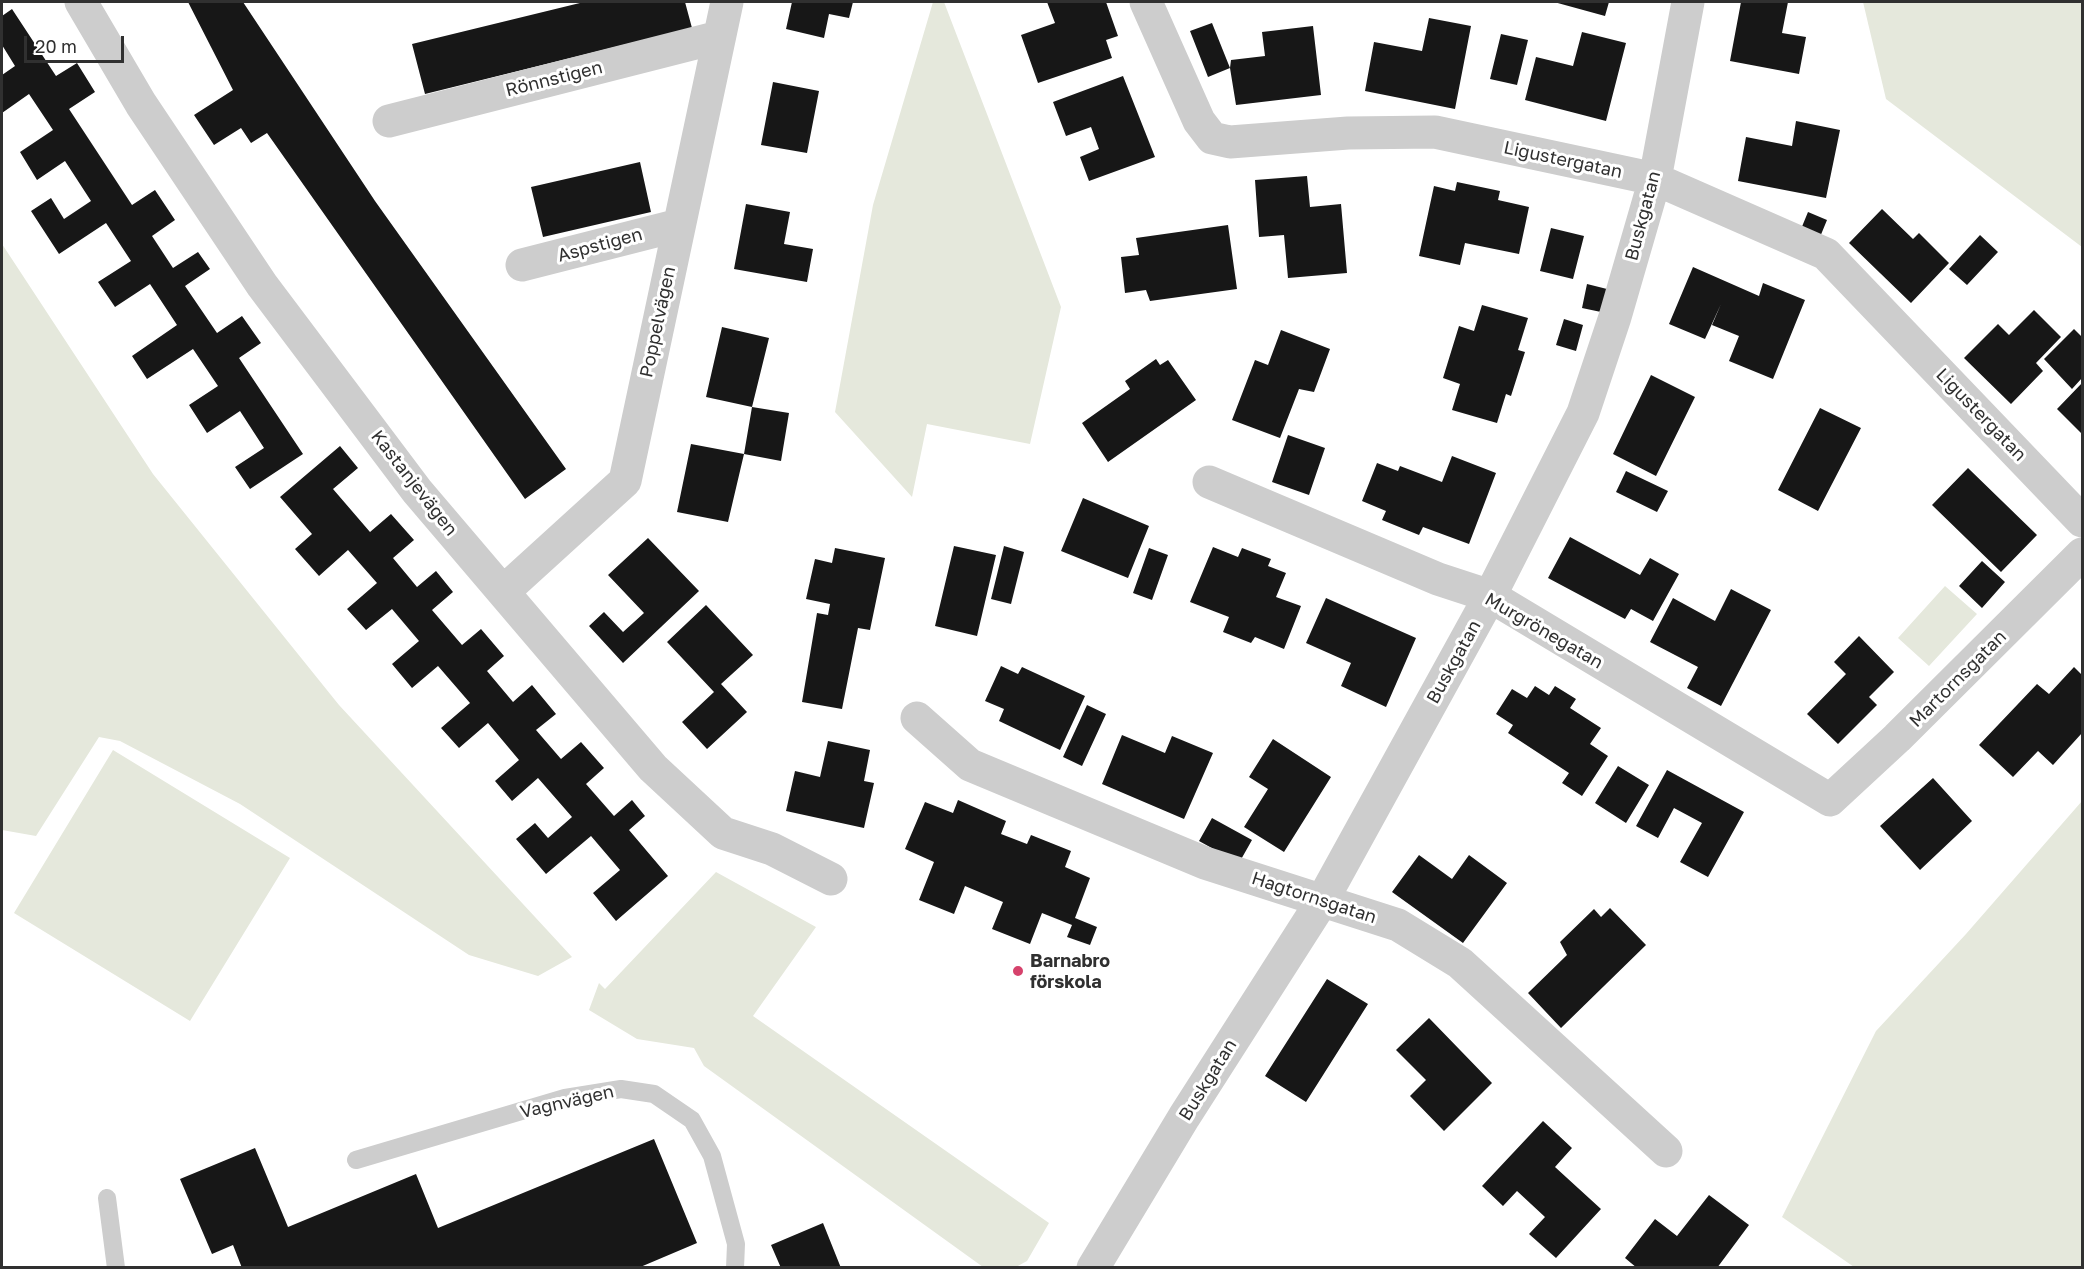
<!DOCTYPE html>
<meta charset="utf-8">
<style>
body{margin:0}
#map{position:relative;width:2084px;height:1269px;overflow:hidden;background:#fff;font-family:"Golos Text",sans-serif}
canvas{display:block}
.frame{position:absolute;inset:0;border:3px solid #303030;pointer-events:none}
.scale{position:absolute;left:24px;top:36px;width:100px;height:27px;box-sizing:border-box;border:3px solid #303030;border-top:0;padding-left:8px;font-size:18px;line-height:21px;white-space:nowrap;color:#303030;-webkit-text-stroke:4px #fff;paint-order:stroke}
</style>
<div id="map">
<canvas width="2084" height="1269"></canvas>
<div class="frame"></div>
<div class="scale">20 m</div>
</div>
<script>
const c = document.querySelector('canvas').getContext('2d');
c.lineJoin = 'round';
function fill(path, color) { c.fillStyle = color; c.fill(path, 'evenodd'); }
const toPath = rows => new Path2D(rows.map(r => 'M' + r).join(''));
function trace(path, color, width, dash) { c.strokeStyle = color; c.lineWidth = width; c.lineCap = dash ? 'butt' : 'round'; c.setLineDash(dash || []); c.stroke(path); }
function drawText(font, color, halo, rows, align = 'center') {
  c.font = font + ' "Golos Text",sans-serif'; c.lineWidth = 6; c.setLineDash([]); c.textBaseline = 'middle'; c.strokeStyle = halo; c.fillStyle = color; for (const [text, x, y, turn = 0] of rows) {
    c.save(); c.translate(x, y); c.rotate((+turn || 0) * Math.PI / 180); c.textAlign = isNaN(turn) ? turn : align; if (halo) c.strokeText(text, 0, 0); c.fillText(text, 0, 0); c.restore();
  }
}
const green = toPath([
 [933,2,944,2,1061,307,1030,444,927,424,912,497,835,412,873,205],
 [1863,2,2082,2,2082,247,1886,99],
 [2,244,153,474,339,705,572,957,538,976,469,955,240,804,120,741,99,737,36,836,2,830],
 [1945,586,1977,614,1929,666,1898,638],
 [113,750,290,858,190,1021,14,913],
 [2082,801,2082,1267,1854,1267,1782,1217,1876,1031,1966,934],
 [716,872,816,927,753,1016,1049,1223,1027,1261,1016,1267,983,1267,704,1066,694,1048,637,1039,589,1010,599,983,605,989]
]);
const building = toPath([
 [188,2,243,2,375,201,566,469,525,499,267,133,251,143,241,128,214,145,194,115,233,90],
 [584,2,685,2,692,28,425,94,412,44],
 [792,2,853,2,849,18,829,14,824,38,786,29],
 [1047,2,1106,2,1118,36,1106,40,1112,58,1038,83,1021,35,1055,23],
 [1554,2,1609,2,1605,16],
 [1741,2,1788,2,1782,33,1806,37,1799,74,1730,61],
 [12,9,56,76,77,63,95,92,69,109,132,205,155,190,175,220,152,236,173,268,198,252,210,269,185,286,217,333,242,316,261,343,239,358,303,454,250,489,235,467,264,448,240,411,207,433,189,405,218,386,193,349,147,379,132,356,177,325,150,284,115,307,98,282,131,261,106,223,59,254,31,211,51,198,64,219,91,201,65,161,37,180,20,152,53,130,29,94,2,113,2,75,15,66,2,45,2,16],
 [1429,18,1471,26,1455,109,1365,91,1374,42,1422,51],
 [1212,23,1230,68,1231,60,1265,56,1262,32,1313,26,1321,95,1236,105,1230,68,1208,77,1190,31],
 [1582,32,1626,43,1606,121,1525,100,1536,57,1573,66],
 [1501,34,1528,40,1517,85,1490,79],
 [1123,76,1155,157,1089,181,1080,157,1099,149,1091,127,1066,136,1053,102],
 [773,82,819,91,807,153,761,145],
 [1796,121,1840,130,1826,198,1738,181,1746,137,1792,146],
 [640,162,651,212,543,237,531,187],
 [1307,176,1310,207,1341,204,1347,273,1288,278,1284,235,1259,237,1255,180],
 [1457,182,1500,191,1498,200,1529,207,1519,254,1465,243,1460,265,1419,256,1434,186,1455,191],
 [746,204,790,212,784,244,813,249,807,282,734,269],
 [1882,209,1913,239,1919,233,1949,263,1911,303,1849,243],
 [1808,212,1827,220,1820,237,1801,229],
 [1228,225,1237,289,1150,301,1146,290,1125,293,1121,257,1139,255,1136,238],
 [1551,228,1584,236,1573,279,1540,271],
 [1980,235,1998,252,1967,285,1949,269],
 [1693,267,1759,296,1763,283,1805,300,1773,379,1729,361,1739,336,1712,325,1721,304,1705,339,1669,324],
 [1587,284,1607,289,1601,312,1582,308],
 [1482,305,1528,318,1518,350,1525,352,1511,396,1506,394,1497,423,1452,410,1460,384,1443,378,1459,326,1474,331],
 [2034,310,2061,337,2036,363,2043,371,2011,404,1964,358,1998,324,2009,335],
 [1564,319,1583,325,1576,351,1556,345],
 [722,327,769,338,752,407,706,397],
 [2074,329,2082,337,2082,378,2072,389,2044,359],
 [1281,330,1330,349,1314,392,1299,389,1280,438,1232,420,1255,360,1268,365],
 [1156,359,1160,365,1168,360,1196,400,1108,462,1082,423,1130,389,1125,381],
 [1651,375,1695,397,1656,476,1613,454],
 [2082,383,2082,434,2057,409],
 [752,407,789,413,781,461,744,454],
 [1820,408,1861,428,1818,511,1778,490],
 [1288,435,1325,448,1309,495,1272,482],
 [691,444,744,454,728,522,677,512],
 [340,446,358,468,333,489,370,532,391,514,414,540,393,558,417,587,436,571,453,592,432,610,462,645,481,629,504,656,487,671,513,702,532,685,556,714,536,730,561,759,581,742,604,768,586,784,614,816,632,800,645,816,629,830,668,876,616,921,593,893,620,870,591,836,546,874,516,839,535,823,548,838,572,817,538,778,512,801,495,781,519,760,488,723,459,748,441,728,470,703,438,666,412,688,392,664,419,641,392,609,366,630,347,609,377,583,348,550,319,576,295,549,312,534,280,497],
 [1452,456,1496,473,1469,544,1423,527,1419,535,1382,520,1386,511,1362,501,1377,463,1398,471,1400,466,1442,482],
 [1968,468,2037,535,2001,572,1932,505],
 [1626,471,1668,491,1657,512,1616,492],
 [1083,498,1149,526,1128,578,1061,551],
 [1570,537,1640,575,1650,558,1679,574,1653,621,1631,609,1625,619,1548,578],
 [648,538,699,591,623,663,589,626,604,612,623,632,644,613,608,575],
 [954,546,996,555,977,636,935,626],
 [1004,546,1024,552,1011,604,991,599],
 [1213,547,1238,557,1242,548,1271,559,1268,566,1286,573,1276,597,1301,606,1284,649,1255,637,1251,643,1223,632,1229,617,1190,602],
 [835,548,885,558,870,630,858,628,842,709,802,702,817,613,828,615,830,604,806,599,815,559,832,563],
 [1149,548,1168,555,1152,600,1133,593],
 [1982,561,2005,582,1982,608,1959,586],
 [1731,589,1771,610,1721,706,1687,688,1698,667,1650,642,1673,598,1715,621],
 [1326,598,1416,638,1386,707,1341,686,1351,663,1306,643],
 [706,605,753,655,721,684,747,712,707,749,682,722,714,692,667,642],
 [1859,636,1894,672,1869,697,1877,705,1838,744,1807,714,1846,674,1834,662],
 [1001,666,1018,674,1022,667,1085,696,1060,750,999,721,1004,709,985,701],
 [2074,667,2082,675,2082,733,2053,765,2038,751,2013,777,1979,745,2037,684,2049,694],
 [1535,686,1549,695,1555,686,1576,699,1570,708,1601,728,1590,744,1608,756,1582,796,1562,783,1569,773,1508,733,1513,725,1496,714,1512,689,1527,698],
 [1087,705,1106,714,1082,766,1063,757],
 [1122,735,1165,753,1172,736,1213,753,1184,819,1102,784],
 [1273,739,1331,777,1284,852,1244,827,1268,789,1249,777],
 [828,741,870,750,864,781,874,783,864,828,786,811,795,771,820,777],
 [1618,766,1649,785,1626,823,1595,803],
 [1667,770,1744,812,1708,877,1680,862,1702,823,1674,808,1658,838,1636,826],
 [1933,778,1972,821,1920,870,1880,826],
 [958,800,1006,821,1001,834,1027,844,1031,835,1071,851,1065,867,1090,878,1075,918,1097,927,1090,945,1067,937,1072,925,1042,913,1030,944,992,929,1003,902,965,886,954,914,919,900,934,862,905,849,925,802,953,813],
 [1212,818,1252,840,1239,863,1199,841],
 [1419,855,1452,879,1469,855,1507,883,1463,943,1392,892],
 [1610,908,1646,945,1561,1028,1528,993,1567,955,1560,942,1594,909,1601,917],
 [1327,979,1368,1004,1306,1102,1265,1076],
 [1429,1018,1492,1083,1444,1131,1410,1096,1426,1080,1396,1050],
 [1543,1121,1572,1148,1555,1167,1601,1209,1556,1258,1529,1234,1545,1217,1517,1191,1503,1206,1482,1186],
 [654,1139,697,1243,638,1268,242,1268,233,1245,212,1254,180,1179,255,1148,288,1227,416,1174,438,1228],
 [1709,1195,1749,1225,1717,1268,1637,1268,1625,1258,1655,1219,1677,1236],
 [823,1223,841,1268,781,1268,771,1245]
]);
const lane = toPath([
 [356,1160,565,1098,621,1089,654,1094,692,1120,712,1156,736,1244,735,1268],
 [107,1198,116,1268]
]);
const street = toPath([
 [81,2,141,104,262,285,417,491,503,592,653,768,723,833,772,849,831,879],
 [1146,2,1199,121,1212,138,1230,142,1348,133,1435,132,1655,179,1826,254,2082,521],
 [389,121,719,37],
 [522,265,679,225],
 [1209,482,1438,579,1490,596,1830,800,1897,738,2082,554],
 [503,592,625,481,727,2],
 [917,718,970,765,1205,863,1398,925,1460,963,1666,1151],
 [1093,1268,1184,1117,1322,901,1490,596,1583,413,1615,317,1655,179,1688,2]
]);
const markers = [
 [1018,971,6,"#d6426c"]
];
const streetNames = [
 ["Rönnstigen",554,79,-14],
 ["Ligustergatan",1563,160,12],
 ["Buskgatan",1643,216,-75],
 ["Aspstigen",600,245,-15],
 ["Poppelvägen",658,322,-78],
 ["Ligustergatan",1981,415,46],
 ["Kastanjevägen",414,483,52],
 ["Murgrönegatan",1544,631,30],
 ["Buskgatan",1454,662,-61],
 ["Martornsgatan",1958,679,-45],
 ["Hagtornsgatan",1314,898,18],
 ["Buskgatan",1208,1080,-58],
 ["Vagnvägen",567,1102,-13]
];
const poiNames = [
 ["Barnabro",1030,961],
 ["förskola",1030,982]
];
fill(green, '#e5e8dc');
fill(building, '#171717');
trace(lane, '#cdcdcd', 18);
trace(street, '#cdcdcd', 33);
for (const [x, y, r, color] of markers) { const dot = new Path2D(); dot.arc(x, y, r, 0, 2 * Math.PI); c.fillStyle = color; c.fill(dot); trace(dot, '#fff', 2); }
drawText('18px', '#303030', '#fff', streetNames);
drawText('bold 18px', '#303030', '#fff', poiNames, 'left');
</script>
